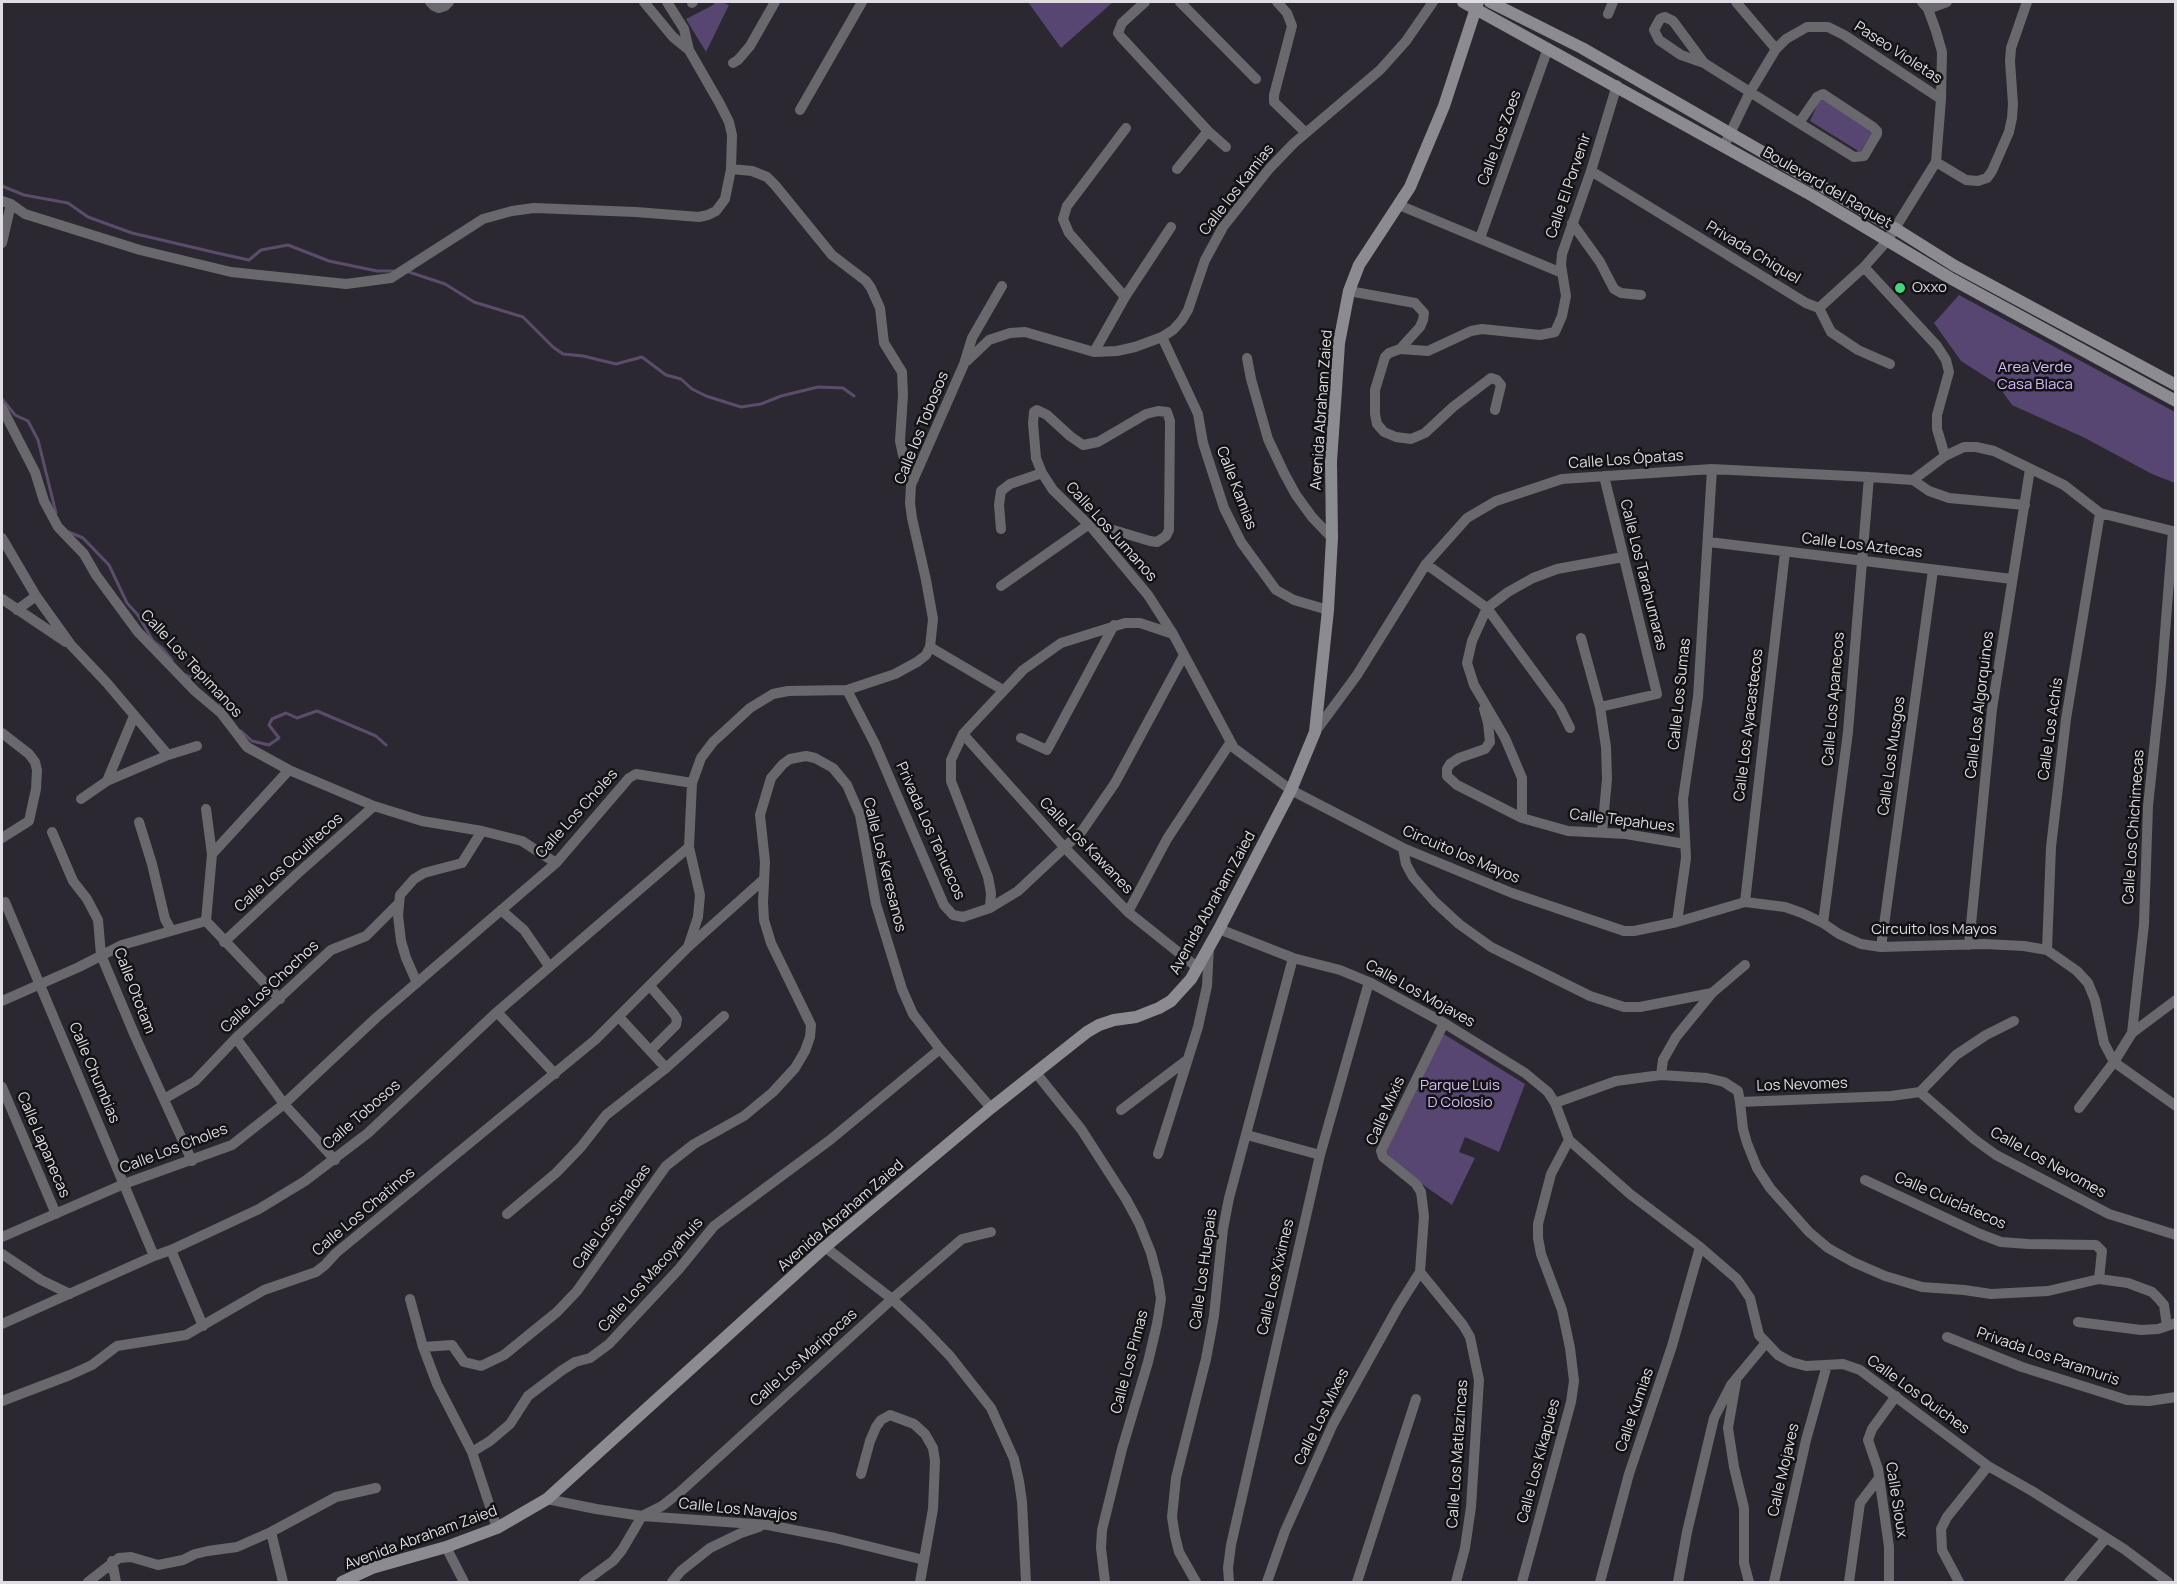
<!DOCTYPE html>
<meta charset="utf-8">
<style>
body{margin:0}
#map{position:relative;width:2177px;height:1584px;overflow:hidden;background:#2b2831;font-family:Manrope,sans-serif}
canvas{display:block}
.frame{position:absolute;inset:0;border:3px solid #dfdde3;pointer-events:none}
</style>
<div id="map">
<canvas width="2177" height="1584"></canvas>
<div class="frame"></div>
</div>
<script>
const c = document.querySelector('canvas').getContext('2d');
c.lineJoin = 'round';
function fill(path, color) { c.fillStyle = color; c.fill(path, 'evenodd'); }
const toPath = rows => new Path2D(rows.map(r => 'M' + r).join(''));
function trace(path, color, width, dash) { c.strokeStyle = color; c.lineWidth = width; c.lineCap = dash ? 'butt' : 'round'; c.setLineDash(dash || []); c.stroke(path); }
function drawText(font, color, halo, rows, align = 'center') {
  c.font = font + ' Manrope,sans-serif'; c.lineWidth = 5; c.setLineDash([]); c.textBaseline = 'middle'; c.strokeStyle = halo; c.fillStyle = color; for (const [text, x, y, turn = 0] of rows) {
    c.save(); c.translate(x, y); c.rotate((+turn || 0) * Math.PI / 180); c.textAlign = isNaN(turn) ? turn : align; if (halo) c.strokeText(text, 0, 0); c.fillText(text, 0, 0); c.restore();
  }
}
const green = toPath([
 [715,2,722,2,729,5,706,52,686,19,713,5],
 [1028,2,1113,2,1061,48],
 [1831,99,1873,132,1860,152,1810,121,1819,101],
 [1959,295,2175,412,2175,483,2152,474,2085,438,2012,405,1997,384,1961,361,1934,323],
 [1442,1033,1525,1084,1499,1152,1465,1137,1459,1152,1475,1158,1452,1205,1416,1180,1385,1152]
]);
const stream = toPath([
 [2,186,24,195,68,203,88,217,132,233,217,253,249,260,261,250,288,245,329,261,377,271,393,271],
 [409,272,445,284,474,302,523,317,553,347,563,354,583,356,616,364,642,357,666,375,681,379,692,389,706,396,741,407,761,404,781,396,818,387,843,388,854,396],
 [2,399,15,415,28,421,38,440,56,513],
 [69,532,83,538,109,565,127,603,138,615,153,641,162,648,172,660],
 [185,675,202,682,210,688,224,709],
 [241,731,252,741,269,745,279,738,269,725,272,719,286,713,297,718,317,711,376,736,386,745]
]);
const street = toPath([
 [430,2,434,6,439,8,445,6,449,2],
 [644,2,673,37,689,50],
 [1145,2,1122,23,1118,33,1121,37,1208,131,1177,169],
 [1180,2,1256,79],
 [1277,2,1287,13,1292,26,1274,95,1274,102,1306,133],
 [1736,2,1776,49],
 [692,3,693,2],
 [1928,9,1947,2],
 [1608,14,1613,2],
 [733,63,738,60,750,46,775,2],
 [1704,63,1681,55,1659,40,1654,30,1660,19,1665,17,1673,21,1704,63,1750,92,1799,123,1854,157,1864,156,1877,134,1877,131,1873,127,1823,94,1817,97,1799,123],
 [800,110,862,2],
 [1208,131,1226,147],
 [1724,146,1750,92,1776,49,1786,39,1807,27,1828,27,1844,35,1941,99],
 [1936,162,1966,180,1978,181,1987,178,1992,171,2009,132,2012,118,2013,104,2010,61,2011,48,2027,2],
 [731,169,752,171,767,177,775,185,832,255,866,281,871,288,880,308,884,343,902,372,903,395,900,441,903,455,914,479],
 [1591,171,1806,303,1819,308,1831,332,1858,350,1890,364],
 [2,201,11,204,25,214,140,250,231,272,346,284,391,278,483,219,512,211,534,208,636,212,699,217,708,215,716,211,725,199,731,169,732,135,729,122,720,104,689,50,684,29,667,2],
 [1399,205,1562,273],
 [1572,223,1600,262,1614,289,1621,293,1641,295],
 [1480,238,1548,48],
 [2,243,11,204],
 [1864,267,1937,346,1946,360,1949,372,1937,415,1937,429,1945,456],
 [1349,291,1415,303,1424,313,1423,320,1420,327,1400,349,1389,353,1385,357,1375,390,1375,414,1377,424,1384,432,1396,437,1411,439,1425,433,1453,407,1491,378,1497,380,1501,385,1495,410],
 [1125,297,1069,233,1063,219,1067,206,1126,128],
 [1819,308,1864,267,1887,241,1936,162,1941,99,1942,52,1936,31,1928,9,1922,2],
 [1162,337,1198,414,1203,443,1224,508,1241,542,1276,590,1294,600,1328,610],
 [1400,349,1428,351,1471,331,1482,329,1540,335,1555,332,1562,316,1566,296,1561,265,1562,254,1591,171,1617,85],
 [1094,352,1125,297,1171,227],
 [1247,358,1251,379,1268,439,1284,473,1296,495,1312,517,1332,538],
 [967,361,989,340,1010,333,1025,332,1094,352,1117,351,1135,347,1162,337,1173,330,1182,320,1188,310,1205,260,1223,227,1269,169,1294,143,1380,70,1406,41,1433,2],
 [2,408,35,472,44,501,58,527,84,554,96,575,138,632,195,691,221,713,247,747,289,770,374,806,422,821,482,831,522,841,556,863],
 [1913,480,1945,456,1964,447,1976,447,1994,451,2064,485,2100,513,2176,532],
 [1001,529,999,505,1001,491,1010,484,1042,473],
 [1093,529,1110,529,1150,541,1157,542,1166,536,1169,530,1170,421,1167,412,1158,411,1146,414,1098,442,1083,445,1070,436,1047,415,1037,410,1034,412,1033,423,1036,458,1042,473,1053,490,1093,529,1148,595,1173,634,1234,748,1291,790,1403,848,1512,893,1624,931,1634,931,1677,922,1745,902,1785,907,1802,913,1823,923,1839,934,1861,944,1881,947,1984,944,2024,946,2047,950,2077,971,2088,983,2095,1000,2104,1043,2114,1062,2176,1106],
 [2,538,36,596,71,645,106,682,168,755],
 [1709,542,2012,579],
 [1426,564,1487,608,1560,708,1570,728],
 [1001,586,1088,525],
 [2,599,66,642],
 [17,610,36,596],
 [1581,638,1600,707,1606,747,1607,779,1602,833],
 [930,647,1003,690],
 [847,690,875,744,944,905,953,915,963,917,990,908,1018,891,1082,831,1115,783,1184,655],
 [1600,707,1657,694,1604,476],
 [1484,709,1488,723,1490,742,1485,749,1459,758,1450,764,1447,769,1447,776,1457,785,1522,818,1568,831,1626,834,1685,844],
 [1315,732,1357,675,1426,564,1467,518,1496,501,1562,479,1712,469,1869,477,1913,480,1929,491,1949,498,2025,505],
 [2,733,29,754,35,762,37,770,36,789,29,821,2,838],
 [963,734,1065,848,1128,912,1198,968],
 [1021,738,1047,750,1114,625],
 [107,781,134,716],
 [81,799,107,781,168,755,197,746],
 [1522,818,1522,778,1505,738,1474,685,1467,663,1472,641,1487,608,1508,592,1533,578,1557,569,1623,557],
 [139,822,152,864,165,919,171,930],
 [52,832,73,881,87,899,98,920,101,955,135,1036,192,1161],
 [1403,848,1406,864,1413,877,1435,902,1459,924,1491,947,1590,996,1624,1007,1640,1007,1712,993],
 [212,854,289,770],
 [5,902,154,1256],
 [1745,902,1785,552],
 [990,908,991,893,988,877,951,781,951,760,963,734,1023,670,1061,643,1125,623,1140,623,1173,634],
 [501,910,524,930,549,966],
 [1128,912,1167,839,1230,743],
 [206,921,212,854,206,809],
 [206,921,280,999],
 [1677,922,1686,858,1683,799,1698,697,1712,469],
 [1823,923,1848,732,1869,477],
 [1219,929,1293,958,1340,970,1369,982,1444,1023,1525,1073,1548,1092,1555,1103,1569,1140,1630,1194,1700,1247,1737,1279,1750,1298,1759,1335,1778,1355,1791,1362,1806,1366,1843,1364,1860,1370,1988,1466,2032,1491,2124,1549,2168,1582],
 [224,942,297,874,374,806],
 [1969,945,1992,709,2030,469],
 [688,947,698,917,700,895,689,847,692,783,701,758,713,742,750,708,773,694,788,691,847,690,895,674,917,662,926,655,930,647,933,619,926,580,912,518,910,503,911,485,964,364,972,338,1002,286],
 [1881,947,1933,570],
 [2047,950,2051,847,2066,719,2100,513],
 [417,983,406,958,401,941,398,915,400,895,414,879,424,873,462,863,482,831],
 [650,986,674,1014,677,1019,676,1025,650,1051],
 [2,1001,79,967,122,945,206,921],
 [497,1012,555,1074],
 [619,1017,666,1068],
 [2132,1033,2176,1000],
 [236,1038,284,1104,335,1160],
 [1036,1073,1081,1129,1126,1199,1139,1223,1151,1253,1158,1280,1161,1299,1157,1324,1148,1362,1122,1449,1102,1530,1101,1548,1105,1582],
 [1661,1075,1663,1060,1676,1037,1712,993,1745,965],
 [2,1087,56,1214],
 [1920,1092,1974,1139,1996,1155,2109,1214,2176,1235],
 [1920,1092,1956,1055,1986,1035,2014,1021],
 [164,1099,195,1081,236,1038,331,950,366,936,399,903],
 [1740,1102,1743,1129,1747,1143,1757,1168,1770,1188,1809,1232,1828,1248,1853,1262,1885,1276,1922,1287,1964,1290,1991,1294,2048,1291,2099,1279,2128,1283,2152,1292,2158,1298,2164,1305,2167,1326],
 [1555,1103,1616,1081,1661,1075,1707,1078,1724,1082,1738,1091,1740,1102,1891,1096,1920,1092],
 [2079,1108,2114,1062,2132,1033,2144,924,2148,806,2161,683,2173,531],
 [1121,1110,1187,1060],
 [1247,1135,1320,1155],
 [1158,1154,1198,1027,1207,986,1209,946],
 [1865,1180,1980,1234,2001,1242,2028,1244,2096,1245,2102,1251,2099,1279],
 [507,1214,556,1173,581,1147,606,1115,666,1068,724,1016],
 [2,1237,124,1184,232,1145,284,1104,377,1017,556,863,629,778,636,774,692,783],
 [825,1247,892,1299,922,1327,950,1356,991,1408,1014,1459,1019,1481,1022,1502,1026,1582],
 [171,1250,203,1326],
 [2,1254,41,1280,70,1294],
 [1420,1272,1463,1325,1470,1337,1479,1380,1471,1507,1465,1548,1456,1582],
 [410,1299,423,1347,437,1384,472,1452,497,1528],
 [2078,1322,2141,1330,2158,1329,2176,1323],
 [2,1324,154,1256,171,1250,259,1209,305,1181,368,1133,497,1012,689,847],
 [1947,1337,2022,1367,2127,1400,2149,1401,2176,1397],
 [423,1347,452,1345,464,1362,481,1366,504,1355,557,1312,577,1291,666,1166,694,1144,744,1116,773,1092,795,1068,805,1051,810,1037,811,1025,771,943,764,920,763,902,765,862,760,815,771,778,783,764,790,759,806,756,815,758,833,768,847,785,860,815,876,904,902,989,913,1014,940,1049,991,1108],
 [1736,1382,1728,1428,1734,1467,1744,1508,1744,1563,1749,1582],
 [2,1401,70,1375,92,1365,117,1346,186,1335,264,1290,316,1272,325,1265,336,1253,595,1040,688,947,763,880],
 [472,1452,490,1441,510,1424,528,1396,561,1371,575,1362,590,1358,609,1344,679,1269,714,1226,830,1140,940,1049],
 [861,1474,870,1441,876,1427,881,1420,890,1415,914,1424,925,1434,933,1448,935,1461,933,1509,920,1582],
 [547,1499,596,1509,642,1516,768,1525,835,1538,924,1560],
 [271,1532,283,1582],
 [446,1547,464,1582],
 [112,1561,116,1582],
 [88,1582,119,1558,131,1557,158,1565,183,1560,195,1554,208,1551,237,1547,271,1532,336,1497,376,1488],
 [584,1582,613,1561,622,1550,642,1516,662,1506,680,1492,892,1299,962,1239,991,1232],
 [672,1582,681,1571,710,1548,741,1533,759,1527],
 [1196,1582,1179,1552,1175,1536,1172,1517,1176,1478,1206,1359,1214,1316,1223,1229,1229,1198,1293,958],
 [1229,1582,1228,1568,1231,1545,1320,1155,1369,982],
 [1267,1582,1285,1531,1333,1424,1398,1307,1420,1272,1424,1216,1421,1192,1416,1184,1383,1157,1381,1151,1444,1023],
 [1357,1582,1416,1399],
 [1522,1582,1571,1402,1574,1381,1570,1348,1562,1310,1541,1254,1538,1238,1538,1224,1551,1174,1569,1140],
 [1600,1582,1629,1474,1672,1346,1700,1247],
 [1678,1582,1687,1532,1714,1418,1731,1385,1765,1344],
 [1774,1582,1806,1440,1827,1365],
 [1849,1582,1860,1503,1879,1478],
 [1889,1582,1889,1547,1878,1469,1868,1440,1872,1429,1896,1396],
 [1959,1582,1942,1550,1941,1529,1947,1517,1988,1466],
 [2069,1582,2106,1538]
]);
const secondary = toPath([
 [1463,2,1813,196,1950,278,2176,401],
 [1490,2,1582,48,1896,229,1955,266,2176,385],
 [342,1582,372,1568,446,1547,497,1528,547,1499,825,1247,991,1108,1087,1032,1099,1025,1114,1020,1136,1017,1159,1008,1171,1001,1191,979,1219,929,1291,790,1315,732,1328,610,1332,538,1331,461,1336,389,1339,343,1349,291,1359,265,1410,187,1444,106,1478,2]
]);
const markers = [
 [1900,288,6,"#42d77b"]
];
const streetNames = [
 ["Paseo Violetas",1898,53,33],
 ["Calle Los Zoes",1500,138,-70],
 ["Calle El Porvenir",1569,186,-71],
 ["Boulevard del Raquet",1827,188,30],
 ["Calle los Kamias",1237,190,-52],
 ["Privada Chiquel",1753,253,31],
 ["Avenida Abraham Zaied",1322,410,-86],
 ["Calle los Tobosos",922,428,-68],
 ["Calle Los Ópatas",1626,460,-4],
 ["Calle Kamias",1236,488,69],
 ["Calle Los Jumanos",1111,532,48],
 ["Calle Los Aztecas",1862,546,7],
 ["Calle Los Tarahumaras",1643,575,76],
 ["Calle Los Tepimanos",191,664,47],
 ["Calle Los Sumas",1680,694,-84],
 ["Calle Los Apanecos",1834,699,-85],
 ["Calle Los Algorquinos",1980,705,-83],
 ["Calle Los Ayacastecos",1749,725,-83],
 ["Calle Los Achís",2051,729,-82],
 ["Calle Los Musgos",1892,756,-82],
 ["Calle Los Choles",577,814,-48],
 ["Calle Tepahues",1622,821,7],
 ["Calle Los Chichimecas",2134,827,-86],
 ["Privada Los Tehuecos",930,831,66],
 ["Calle Los Kawanes",1086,846,46],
 ["Circuito los Mayos",1461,855,23],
 ["Calle Los Ocuiltecos",289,863,-42],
 ["Calle Los Keresanos",884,865,76],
 ["Avenida Abraham Zaied",1213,903,-61],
 ["Circuito los Mayos",1934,930],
 ["Calle Los Chochos",270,987,-43],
 ["Calle Ototam",134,991,69],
 ["Calle Los Mojaves",1420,994,29],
 ["Calle Chumbias",94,1073,67],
 ["Los Nevomes",1802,1085,-2],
 ["Calle Mixis",1386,1111,-66],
 ["Calle Tobosos",362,1115,-41],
 ["Calle Lapanecas",43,1145,67],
 ["Calle Los Choles",174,1149,-21],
 ["Calle Los Nevomes",2048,1163,29],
 ["Calle Cuiclatecos",1950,1201,24],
 ["Calle Los Chatinos",364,1212,-40],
 ["Avenida Abraham Zaied",841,1216,-41],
 ["Calle Los Sinaloas",612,1217,-55],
 ["Calle Los Huepais",1204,1269,-82],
 ["Calle Los Macoyahuis",651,1275,-48],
 ["Calle Los Xiximes",1276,1277,-77],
 ["Privada Los Paramuris",2048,1357,19],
 ["Calle Los Maripocas",804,1358,-42],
 ["Calle Los Pimas",1130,1362,-75],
 ["Calle Los Quiches",1918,1395,36],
 ["Calle Kumias",1635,1410,-71],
 ["Calle Los Mixes",1322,1417,-64],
 ["Calle Los Matlazincas",1458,1454,-86],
 ["Calle Los Kikapúes",1539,1461,-75],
 ["Calle Mojaves",1784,1470,-77],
 ["Calle Sioux",1896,1500,81],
 ["Calle Los Navajos",738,1510,6],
 ["Avenida Abraham Zaied",421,1538,-20]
];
const poiNames = [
 ["Oxxo",1912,288]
];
const parkNames = [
 ["Area Verde",2035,368],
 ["Casa Blaca",2035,385],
 ["Parque Luis",1460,1086],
 ["D Colosio",1460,1103]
];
fill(green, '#574572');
trace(stream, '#5b4c6c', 3);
trace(street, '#69686c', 10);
trace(secondary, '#8d8b92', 12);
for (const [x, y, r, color] of markers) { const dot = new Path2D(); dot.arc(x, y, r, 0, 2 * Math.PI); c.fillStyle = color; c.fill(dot); trace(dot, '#131215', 2); }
drawText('15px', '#dfdde3', '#131215', streetNames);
drawText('15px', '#dfdde3', '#131215', poiNames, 'left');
drawText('15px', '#d3bcf9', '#131215', parkNames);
</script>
